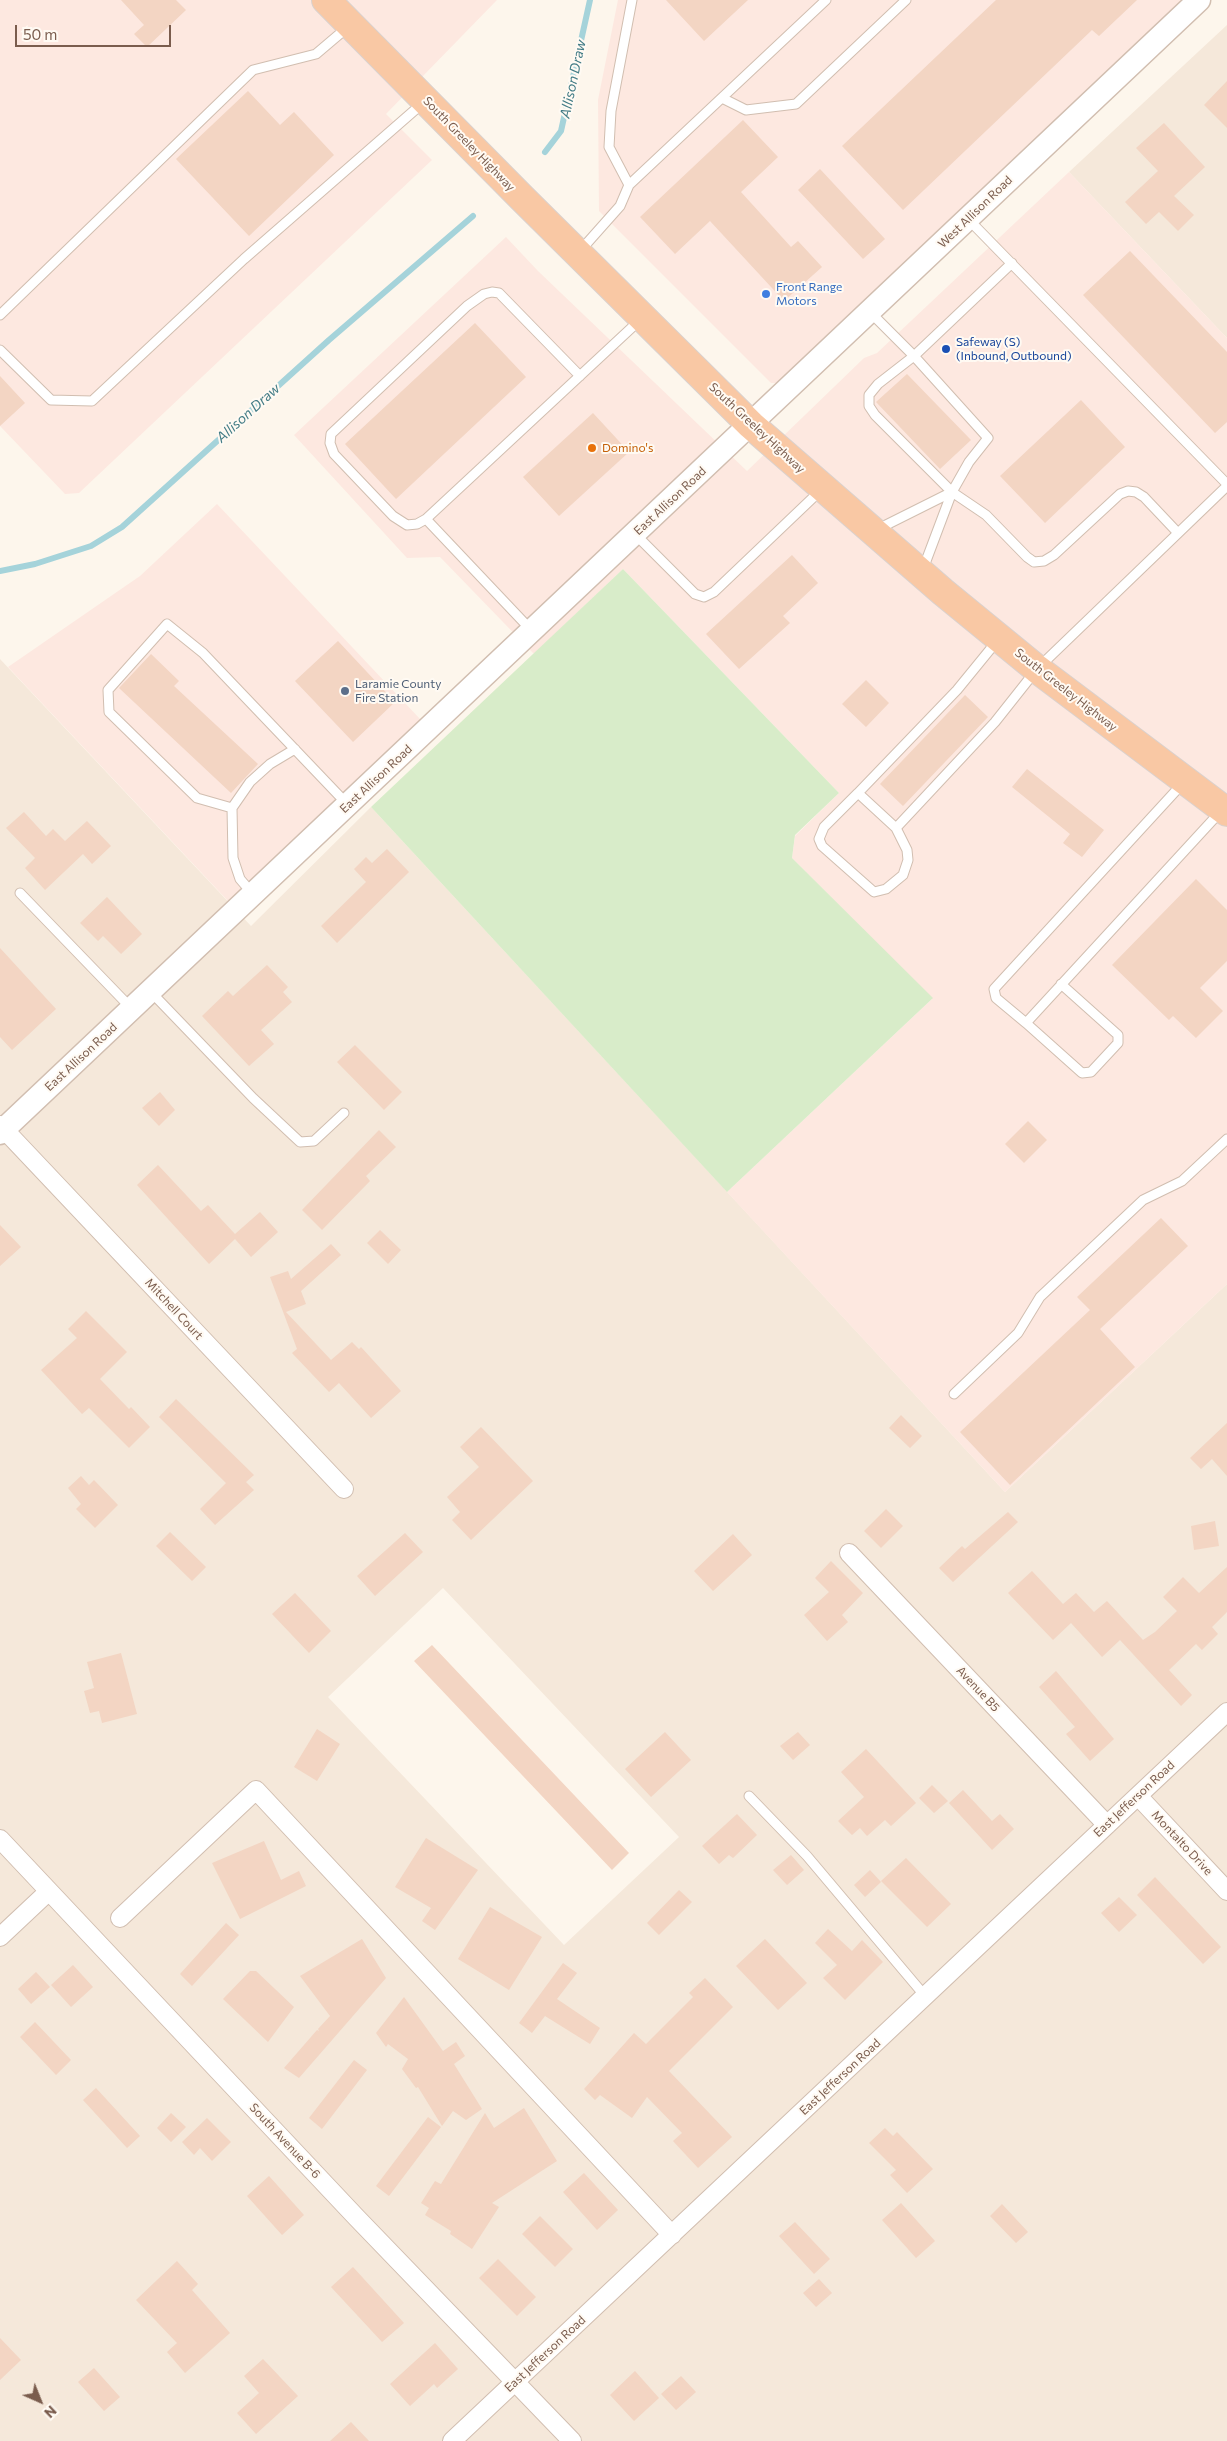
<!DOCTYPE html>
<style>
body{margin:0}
#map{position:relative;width:1227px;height:2441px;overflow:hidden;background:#fdf6ec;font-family:Commissioner,sans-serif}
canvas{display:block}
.north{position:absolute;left:15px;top:2376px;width:50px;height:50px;-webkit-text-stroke:4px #fffaf3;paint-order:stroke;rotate:136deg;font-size:14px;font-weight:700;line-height:20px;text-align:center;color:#7a5c4d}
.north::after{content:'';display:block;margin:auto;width:18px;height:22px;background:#7a5c4d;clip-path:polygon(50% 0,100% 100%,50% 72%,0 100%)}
.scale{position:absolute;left:15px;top:25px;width:156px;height:22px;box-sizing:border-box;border:2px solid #7a5c4d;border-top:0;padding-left:6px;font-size:15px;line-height:18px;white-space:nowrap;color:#7a5c4d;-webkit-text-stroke:4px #fffaf3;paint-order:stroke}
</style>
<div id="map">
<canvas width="1227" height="2441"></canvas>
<div class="north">N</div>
<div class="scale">50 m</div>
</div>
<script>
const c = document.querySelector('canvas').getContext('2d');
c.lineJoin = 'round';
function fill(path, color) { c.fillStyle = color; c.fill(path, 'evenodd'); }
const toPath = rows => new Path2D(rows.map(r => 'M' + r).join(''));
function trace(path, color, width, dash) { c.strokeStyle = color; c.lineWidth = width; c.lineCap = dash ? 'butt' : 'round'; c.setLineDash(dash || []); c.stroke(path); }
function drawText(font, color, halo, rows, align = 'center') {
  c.font = font + ' Commissioner,sans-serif'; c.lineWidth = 4; c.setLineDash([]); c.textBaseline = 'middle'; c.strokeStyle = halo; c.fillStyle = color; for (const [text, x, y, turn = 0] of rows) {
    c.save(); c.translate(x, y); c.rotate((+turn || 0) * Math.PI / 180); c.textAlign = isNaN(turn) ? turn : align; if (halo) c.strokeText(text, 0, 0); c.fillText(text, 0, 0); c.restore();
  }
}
const residential = toPath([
 [1227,25,1227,338,1069,172],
 [0,659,251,926,371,807,1005,1492,1227,1284,1227,2441,0,2441],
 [443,1588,679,1837,564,1945,328,1697]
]);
const commercial = toPath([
 [0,0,497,0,386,114,432,160,79,493,65,494,0,426],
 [618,0,1185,0,777,383,771,383,599,211,598,100],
 [1069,172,1227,338,1227,1284,1005,1492,727,1192,932,999,792,858,795,836,839,793,623,569,534,654,440,557,407,558,294,435,506,237,538,271,747,471,864,358,877,353],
 [217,504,421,720,229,902,8,667,140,576]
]);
const green = toPath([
 [623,569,839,793,795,835,792,858,933,998,727,1192,371,807]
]);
const stream = toPath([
 [545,152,561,131,590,0],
 [0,571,35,564,91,546,122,527,329,340,473,216]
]);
const building = toPath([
 [121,0,176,0,186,10,147,47,134,34,144,25],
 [666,0,748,0,704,41],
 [996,0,1137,0,1099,36,1092,30,903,210,842,146],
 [1227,81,1227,128,1204,105],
 [248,91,280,125,294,112,334,155,249,236,176,159],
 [743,120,778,157,741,192,791,247,798,241,822,267,784,301,710,221,675,254,640,217],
 [1164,123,1205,167,1174,196,1194,215,1178,231,1159,212,1146,224,1125,202,1158,171,1136,148],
 [820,169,885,239,863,259,798,190],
 [1130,251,1227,352,1227,422,1215,433,1083,295],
 [475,323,526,377,396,499,345,444],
 [907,374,971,440,940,469,876,402],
 [0,376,25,403,0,426],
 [1081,400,1125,447,1045,523,1000,476],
 [593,413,629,452,559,516,523,477],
 [792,555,818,583,783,616,790,623,739,669,706,634],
 [338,641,395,702,353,742,295,681],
 [151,654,179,681,174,686,258,764,231,793,119,688],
 [866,680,889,703,866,727,842,704],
 [965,695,988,717,903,806,880,784],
 [1027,769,1104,830,1082,857,1063,843,1070,834,1012,787],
 [24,812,46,836,53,829,65,841,87,821,111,846,92,864,83,854,45,890,25,868,35,858,6,828],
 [387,849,409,872,337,943,321,926,366,882,354,869,366,857,372,863],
 [1196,879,1227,910,1227,961,1200,988,1223,1011,1196,1038,1173,1016,1169,1020,1112,965],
 [107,897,142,934,121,954,103,936,98,941,80,923],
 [0,948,56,1009,12,1050,0,1037],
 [267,965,288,987,283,992,292,1002,261,1030,274,1044,249,1066,202,1016,228,991,233,996],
 [355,1045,402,1092,384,1110,337,1062],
 [160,1092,175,1110,159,1126,142,1108],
 [1028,1121,1047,1140,1024,1163,1005,1144],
 [379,1130,396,1147,366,1176,370,1181,322,1230,302,1210],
 [158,1165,201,1211,208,1205,235,1234,260,1212,278,1232,251,1257,235,1239,209,1264,137,1185],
 [1161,1218,1188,1246,1100,1329,1135,1367,1010,1485,960,1432,1090,1310,1077,1297],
 [0,1225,21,1247,0,1266],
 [380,1230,401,1250,388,1264,367,1243],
 [331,1244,341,1255,301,1291,306,1304,286,1312,331,1360,352,1342,359,1349,361,1347,401,1391,371,1418,339,1383,329,1392,292,1353,297,1349,270,1277,288,1271,291,1279],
 [86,1311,127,1352,100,1379,129,1409,131,1407,150,1427,129,1448,89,1408,82,1414,41,1370,77,1338,68,1329],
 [176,1399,254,1475,246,1482,254,1490,215,1525,200,1509,226,1483,159,1417],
 [901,1415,922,1436,910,1448,889,1428],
 [1227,1423,1227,1476,1212,1459,1201,1469,1190,1458],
 [481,1427,533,1481,471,1540,452,1520,460,1512,447,1497,479,1467,460,1447],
 [81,1476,89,1485,94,1480,118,1505,95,1528,76,1509,81,1504,68,1488],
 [886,1509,903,1526,881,1548,864,1531],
 [1008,1512,1018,1522,953,1582,939,1568,962,1546,965,1549],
 [1215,1521,1219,1546,1194,1550,1191,1526],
 [170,1532,206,1567,192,1581,156,1546],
 [405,1533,423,1552,375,1596,357,1576],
 [733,1534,752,1555,713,1591,694,1571],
 [831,1561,863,1593,842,1615,848,1622,827,1641,804,1615,829,1592,815,1578],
 [1227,1567,1227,1612,1212,1627,1218,1634,1202,1650,1196,1644,1169,1670,1192,1695,1181,1706,1120,1640,1102,1657,1071,1623,1053,1640,1008,1593,1032,1571,1063,1604,1076,1593,1094,1612,1107,1601,1143,1640,1155,1632,1177,1611,1163,1597,1183,1577,1199,1593],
 [295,1593,331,1631,309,1653,272,1614],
 [432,1645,629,1853,612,1870,414,1661],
 [121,1653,137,1714,102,1723,99,1711,90,1713,84,1691,94,1688,87,1662],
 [1056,1671,1114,1739,1090,1761,1066,1734,1075,1727,1039,1687],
 [317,1729,340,1744,317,1781,294,1767],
 [665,1732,691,1760,651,1797,625,1769],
 [798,1732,810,1745,793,1760,780,1746],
 [866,1749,916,1803,891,1826,885,1820,867,1836,860,1828,852,1835,838,1821,864,1797,841,1772],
 [932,1785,948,1801,934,1813,919,1798],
 [963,1790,992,1821,1000,1814,1014,1829,992,1850,949,1803],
 [737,1814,757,1835,733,1858,729,1855,719,1864,702,1846],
 [426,1838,478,1870,435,1930,422,1921,431,1908,395,1887],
 [264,1841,281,1880,299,1871,306,1886,240,1919,212,1863],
 [791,1855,804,1870,787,1885,773,1870],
 [906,1858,951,1904,927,1927,881,1881],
 [870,1870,881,1882,865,1897,854,1885],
 [1155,1877,1221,1947,1203,1964,1137,1895],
 [679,1890,692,1902,659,1935,647,1923],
 [1119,1897,1137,1915,1119,1932,1101,1913],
 [490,1907,542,1937,509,1990,458,1959],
 [226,1923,239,1935,192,1986,180,1974],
 [828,1929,852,1951,862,1940,883,1962,845,2000,823,1978,837,1965,815,1943],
 [362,1939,386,1978,299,2078,284,2068,317,2030,319,2031,318,2029,330,2016,300,1976],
 [765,1939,807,1983,778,2010,736,1966],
 [563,1963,577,1973,557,1999,600,2028,590,2044,545,2016,532,2033,519,2023],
 [73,1965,93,1987,71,2007,51,1985],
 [250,1971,256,1971,294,2007,268,2042,223,1999],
 [36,1972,50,1987,31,2004,18,1989],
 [705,1978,733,2007,669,2071,732,2137,698,2168,673,2141,682,2133,647,2097,632,2118,600,2095,595,2100,584,2089,634,2033,646,2044,693,1997,689,1993],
 [404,1997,443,2051,456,2042,465,2056,454,2064,482,2109,466,2120,453,2111,442,2126,418,2087,416,2088,402,2069,408,2059,388,2044,386,2047,376,2033],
 [35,2022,71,2060,56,2075,20,2037],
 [354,2060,367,2070,322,2129,309,2118],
 [96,2088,140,2136,127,2148,83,2100],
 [524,2108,557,2161,492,2203,499,2207,472,2249,450,2234,451,2231,425,2215,429,2208,421,2203,435,2181,441,2184,485,2113,494,2128],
 [171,2113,186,2127,171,2142,157,2128],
 [428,2117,441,2127,389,2196,376,2186],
 [207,2118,231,2142,212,2161,200,2148,194,2155,182,2142],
 [885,2128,893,2136,897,2132,933,2169,907,2193,890,2175,896,2170,869,2143],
 [584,2173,618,2210,597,2230,563,2192],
 [269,2176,304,2215,282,2235,247,2196],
 [901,2203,935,2241,916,2258,882,2220],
 [1002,2204,1028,2232,1016,2243,990,2216],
 [540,2216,573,2249,555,2267,522,2234],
 [795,2222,830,2259,814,2274,779,2236],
 [498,2259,536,2297,517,2316,479,2278],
 [177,2261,198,2284,192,2290,230,2333,185,2373,167,2352,177,2343,136,2300],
 [353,2267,404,2323,382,2342,331,2287],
 [819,2279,832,2293,816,2307,803,2293],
 [0,2338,21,2360,0,2380],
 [435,2343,458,2369,437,2388,434,2384,410,2406,390,2384],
 [263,2359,298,2396,256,2434,237,2413,259,2393,244,2376],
 [94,2368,120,2397,104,2411,78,2382],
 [635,2371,659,2398,634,2421,610,2395],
 [681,2376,696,2392,676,2410,661,2394],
 [351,2422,369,2441,330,2441]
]);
const service = toPath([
 [722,98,746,110,796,104,906,0],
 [629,185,609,147,611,111,632,0],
 [968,219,1227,484],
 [580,251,620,206,629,185,826,0],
 [870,312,914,356,878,384,869,395,869,406,875,415,952,492,969,462,988,438,914,356,1012,263],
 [0,315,253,70,316,54,349,26],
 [0,350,51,400,92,401,244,259,424,102],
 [952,492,986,515,1027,557,1034,562,1044,561,1054,555,1120,494,1128,491,1136,492,1144,497,1178,533],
 [426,519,417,524,407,525,393,516,334,454,330,443,331,434,467,306,484,294,492,292,499,293,580,376],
 [876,530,952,492,923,569],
 [635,534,695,594,704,597,714,592,821,490],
 [532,631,426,519,641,319],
 [997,641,957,690,858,793,896,828,995,722,1037,669,1227,486],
 [1183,783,994,989,996,998,1026,1023,1221,811],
 [858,793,824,827,819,839,822,846,874,892,886,889,903,875,908,860,907,850,896,828],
 [232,808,250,782,270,764,295,749],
 [20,893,132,1009],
 [252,893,240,879,233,858,232,808,197,798,109,712,108,690,167,624,203,653,348,805],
 [151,992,253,1098,300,1142,314,1141,344,1113],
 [1026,1023,1082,1073,1091,1072,1118,1043,1118,1035,1061,984],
 [954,1394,1018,1333,1040,1297,1143,1200,1182,1181,1227,1139],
 [749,1796,807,1856,925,1996]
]);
const minor = toPath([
 [0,1125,344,1489],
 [849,1553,1107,1825],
 [1138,1796,1227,1891],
 [0,1839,356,2217,572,2441],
 [120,1918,256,1790,672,2235],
 [0,1937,49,1891],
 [452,2441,1227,1712]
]);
const tertiary = toPath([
 [0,1133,1199,0]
]);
const trunk = toPath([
 [326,0,522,198,751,425,943,592,1037,669,1227,812]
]);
const markers = [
 [766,294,5,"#3f7fe0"],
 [946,349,5,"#1a4fb4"],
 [592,448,5,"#e8710a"],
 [345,691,5,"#5c6f8a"]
];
const streetNames = [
 ["South Greeley Highway",469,144,46],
 ["West Allison Road",975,212,-44],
 ["South Greeley Highway",757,428,43],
 ["East Allison Road",670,501,-43],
 ["South Greeley Highway",1066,690,38],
 ["East Allison Road",376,779,-43],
 ["East Allison Road",81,1057,-43],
 ["Mitchell Court",174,1309,47],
 ["Avenue B5",978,1689,47],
 ["East Jefferson Road",1134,1799,-43],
 ["Montalto Drive",1182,1843,47],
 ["East Jefferson Road",840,2077,-43],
 ["South Avenue B-6",285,2141,47],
 ["East Jefferson Road",545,2354,-43]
];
const shopNames = [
 ["Front Range",776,287],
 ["Motors",776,301]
];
const transitNames = [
 ["Safeway (S)",956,342],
 ["(Inbound, Outbound)",956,356]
];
const foodNames = [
 ["Domino's",602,448]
];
const serviceNames = [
 ["Laramie County",355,684],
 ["Fire Station",355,698]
];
const waterNames = [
 ["Allison Draw",573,79,-78],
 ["Allison Draw",248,413,-42]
];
fill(residential, '#f5e8da');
fill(commercial, '#fde8e0');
fill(green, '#d8ecc9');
trace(stream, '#a5d3da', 6);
fill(building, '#f3d5c3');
trace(service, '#d1beb0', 11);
trace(minor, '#d1beb0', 20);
trace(tertiary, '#d1beb0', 25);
trace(trunk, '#dad1cd', 30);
trace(service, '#fff', 9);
trace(minor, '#fff', 18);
trace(tertiary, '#fff', 22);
trace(trunk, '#f9c8a4', 28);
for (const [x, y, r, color] of markers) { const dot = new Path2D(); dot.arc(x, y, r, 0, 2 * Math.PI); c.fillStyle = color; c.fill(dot); trace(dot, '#fffaf3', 2); }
drawText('12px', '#7a5c4d', '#fffaf3', streetNames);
drawText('12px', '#366cbe', '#fffaf3', shopNames, 'left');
drawText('12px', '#164399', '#fffaf3', transitNames, 'left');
drawText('12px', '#c56008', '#fffaf3', foodNames, 'left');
drawText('12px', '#4e5e75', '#fffaf3', serviceNames, 'left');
drawText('italic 14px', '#437c86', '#fffaf3', waterNames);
</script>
